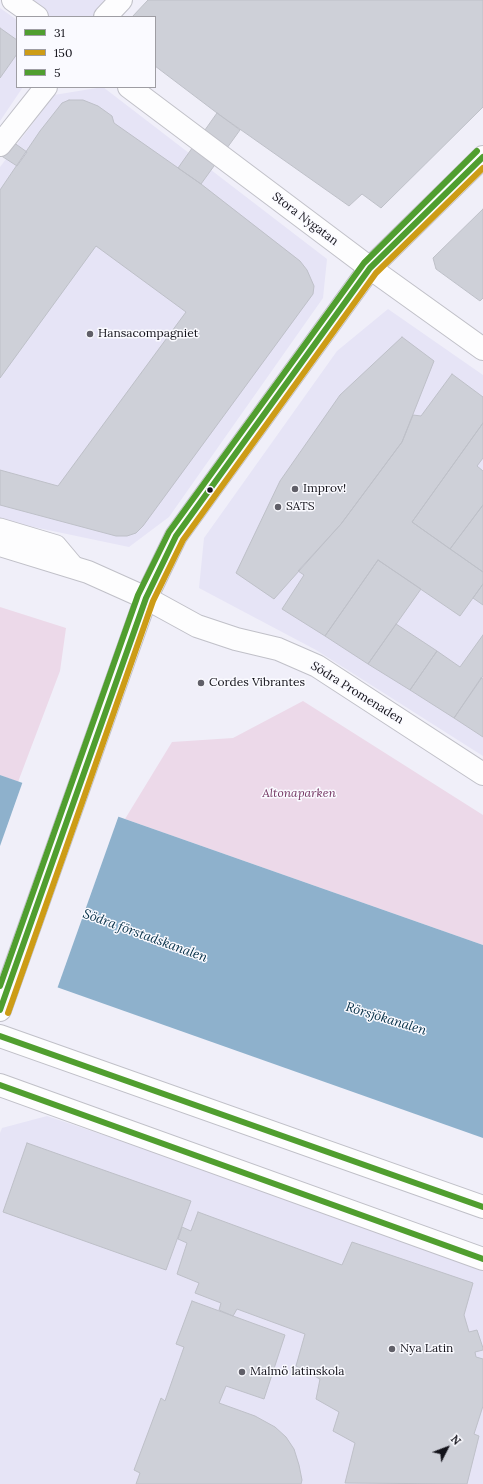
<!DOCTYPE html>
<meta charset="utf-8">
<style>
body{margin:0}
#map{position:relative;width:483px;height:1484px;overflow:hidden;background:#f0eff9;font-family:Lora,serif}
canvas{display:block}
.legend{position:absolute;left:16px;top:16px;width:140px;height:72px;box-sizing:border-box;background:#fafaff;border:1px solid #9e9da3;margin:0;padding:5px 7px;list-style:none;font-size:12px;color:#13121a}
.legend li{display:flex;align-items:center;gap:8px;height:20px}
.legend b{width:20px;border:1px solid #9e9da3}
.north{position:absolute;left:427px;top:1428px;width:40px;height:40px;-webkit-text-stroke:3px #fafaff;paint-order:stroke;rotate:48deg;font-size:11px;font-weight:700;line-height:16px;text-align:center;color:#13121a}
.north::after{content:'';display:block;margin:auto;width:14px;height:18px;background:#13121a;clip-path:polygon(50% 0,100% 100%,50% 72%,0 100%)}
</style>
<div id="map">
<canvas width="483" height="1484"></canvas>
<ul class="legend">
<li><b style="height:5px;background:#509e2f"></b>31</li>
<li><b style="height:5px;background:#cd9c16"></b>150</li>
<li><b style="height:5px;background:#509e2f"></b>5</li>
</ul>
<div class="north">N</div>
</div>
<script>
const c = document.querySelector('canvas').getContext('2d');
c.lineJoin = 'round';
function fill(path, color) { c.fillStyle = color; c.fill(path, 'evenodd'); }
const toPath = rows => new Path2D(rows.map(r => 'M' + r).join(''));
function trace(path, color, width, dash) { c.strokeStyle = color; c.lineWidth = width; c.lineCap = dash ? 'butt' : 'round'; c.setLineDash(dash || []); c.stroke(path); }
function drawText(font, color, halo, rows, align = 'center') {
  c.font = font + ' Lora,serif'; c.lineWidth = 3; c.setLineDash([]); c.textBaseline = 'middle'; c.strokeStyle = halo; c.fillStyle = color; for (const [text, x, y, turn = 0] of rows) {
    c.save(); c.translate(x, y); c.rotate((+turn || 0) * Math.PI / 180); c.textAlign = isNaN(turn) ? turn : align; if (halo) c.strokeText(text, 0, 0); c.fillText(text, 0, 0); c.restore();
  }
}
const built = toPath([
 [23,0,109,0,93,17,46,17],
 [0,8,17,20,17,87,23,87,0,121],
 [103,87,327,259,323,298,169,517,129,547,0,520,0,167,54,95],
 [388,309,483,375,483,756,316,650,199,588,204,538,337,351],
 [47,1116,483,1263,483,1484,0,1484,0,1133,2,1128]
]);
const green = toPath([
 [0,607,66,628,60,671,18,782,0,775],
 [303,701,483,815,483,945,125,819,172,742,233,738]
]);
const water = toPath([
 [0,775,483,945,483,1138,0,967]
]);
const pier = toPath([
 [23,781,119,815,57,989,0,969,0,846]
]);
const building = toPath([
 [148,0,483,0,483,107,381,208,362,194,349,206,217,113,155,66,155,17,132,17,148,0],
 [0,28,17,40,17,54,0,78,0,28],
 [69,100,83,100,98,106,112,116,114,123,201,184,300,261,307,270,314,286,313,294,143,526,136,533,127,536,116,536,0,505,0,470,58,486,186,312,96,246,0,378,0,190,40,131,62,103,69,100],
 [217,113,240,130,201,184,178,168,217,113],
 [0,133,27,152,17,166,0,155,0,133],
 [483,209,483,298,480,301,436,269,433,258,483,209],
 [402,337,434,361,402,442,341,524,274,599,236,573,280,481,340,395,402,337],
 [452,374,483,397,483,423,412,522,483,572,483,584,460,616,378,560,325,636,282,609,304,575,298,571,341,524,402,442,413,415,421,416,452,374],
 [483,423,483,458,477,466,483,471,483,505,450,549,412,522,483,423],
 [483,505,483,572,450,549,483,505],
 [378,560,421,589,368,664,325,636,378,560],
 [483,584,483,605,473,598,483,584],
 [396,624,437,651,410,690,368,664,396,624],
 [483,635,483,676,454,718,410,690,437,651,460,667,483,635],
 [481,678,483,679,483,737,454,718,481,678],
 [27,1143,191,1201,166,1270,3,1212,27,1143],
 [198,1212,342,1265,352,1242,473,1283,464,1315,469,1332,477,1330,483,1348,483,1350,475,1352,476,1357,483,1359,483,1406,474,1434,479,1436,467,1484,345,1483,355,1443,333,1431,339,1412,316,1399,320,1379,296,1366,305,1334,237,1309,233,1316,219,1310,221,1303,195,1293,199,1283,177,1274,187,1243,178,1239,182,1227,191,1231,198,1212],
 [192,1301,285,1335,264,1399,226,1386,219,1403,255,1416,275,1427,286,1437,294,1449,299,1465,302,1480,301,1484,136,1484,140,1473,134,1470,161,1398,165,1401,184,1347,176,1344,192,1301]
]);
const service = toPath([
 [0,527,57,544,78,569]
]);
const pedestrian = toPath([
 [0,145,46,87]
]);
const minor = toPath([
 [13,0,37,17],
 [105,17,121,0],
 [129,87,370,268,483,349],
 [0,545,88,572,146,598,197,626,236,639,278,649,317,666,483,774],
 [0,1010,146,598,176,536,370,268,483,157]
]);
const secondary = toPath([
 [0,1036,483,1207],
 [0,1085,483,1259]
]);
const bus1 = toPath([
 [0,1010,146,598,176,536,370,268,483,157],
 [0,1036,483,1207],
 [0,1085,483,1259]
]);
const bus2 = toPath([
 [8,1013,153,601,183,540,376,273,483,168]
]);
const bus3 = toPath([
 [0,986,138,595,169,532,364,263,477,151]
]);
const markers = [
 [90,334,4,"#605f68"],
 [295,489,4,"#605f68"],
 [210,490,3.5,"#13121a"],
 [278,507,4,"#605f68"],
 [201,683,4,"#605f68"],
 [392,1349,4,"#605f68"],
 [242,1372,4,"#605f68"]
];
const streetNames = [
 ["Stora Nygatan",305,219,37],
 ["Södra Promenaden",357,693,32]
];
const poiNames = [
 ["Hansacompagniet",98,334],
 ["Improv!",303,489],
 ["SATS",286,507],
 ["Cordes Vibrantes",209,683],
 ["Nya Latin",400,1349],
 ["Malmö latinskola",250,1372]
];
const parkNames = [
 ["Altonaparken",299,794]
];
const waterNames = [
 ["Södra förstadskanalen",145,936,20],
 ["Rörsjökanalen",386,1019,17]
];
fill(built, '#e6e4f6');
fill(green, '#ecd9e9');
fill(water, '#8eb1cc');
fill(pier, '#f0eff9');
fill(building, '#ced0d8');
trace(building, '#bec0c8', 1);
trace(service, '#c0c0c8', 19);
trace(pedestrian, '#c0c0c8', 24);
trace(minor, '#c0c0c8', 24);
trace(secondary, '#c0c0c8', 24);
trace(service, '#fdfdfe', 17);
trace(pedestrian, '#fdfdfe', 22);
trace(minor, '#fdfdfe', 22);
trace(secondary, '#fdfdfe', 22);
trace(bus1, '#509e2f', 6);
trace(bus2, '#cd9c16', 6);
trace(bus3, '#509e2f', 6);
for (const [x, y, r, color] of markers) { const dot = new Path2D(); dot.arc(x, y, r, 0, 2 * Math.PI); c.fillStyle = color; c.fill(dot); trace(dot, '#fafaff', 1.5); }
drawText('12px', '#13121a', '#fafaff', streetNames);
drawText('12px', '#13121a', '#fafaff', poiNames, 'left');
drawText('italic 12px', '#743763', '#fafaff', parkNames);
drawText('italic 13px', '#032e46', '#fafaff', waterNames);
</script>
